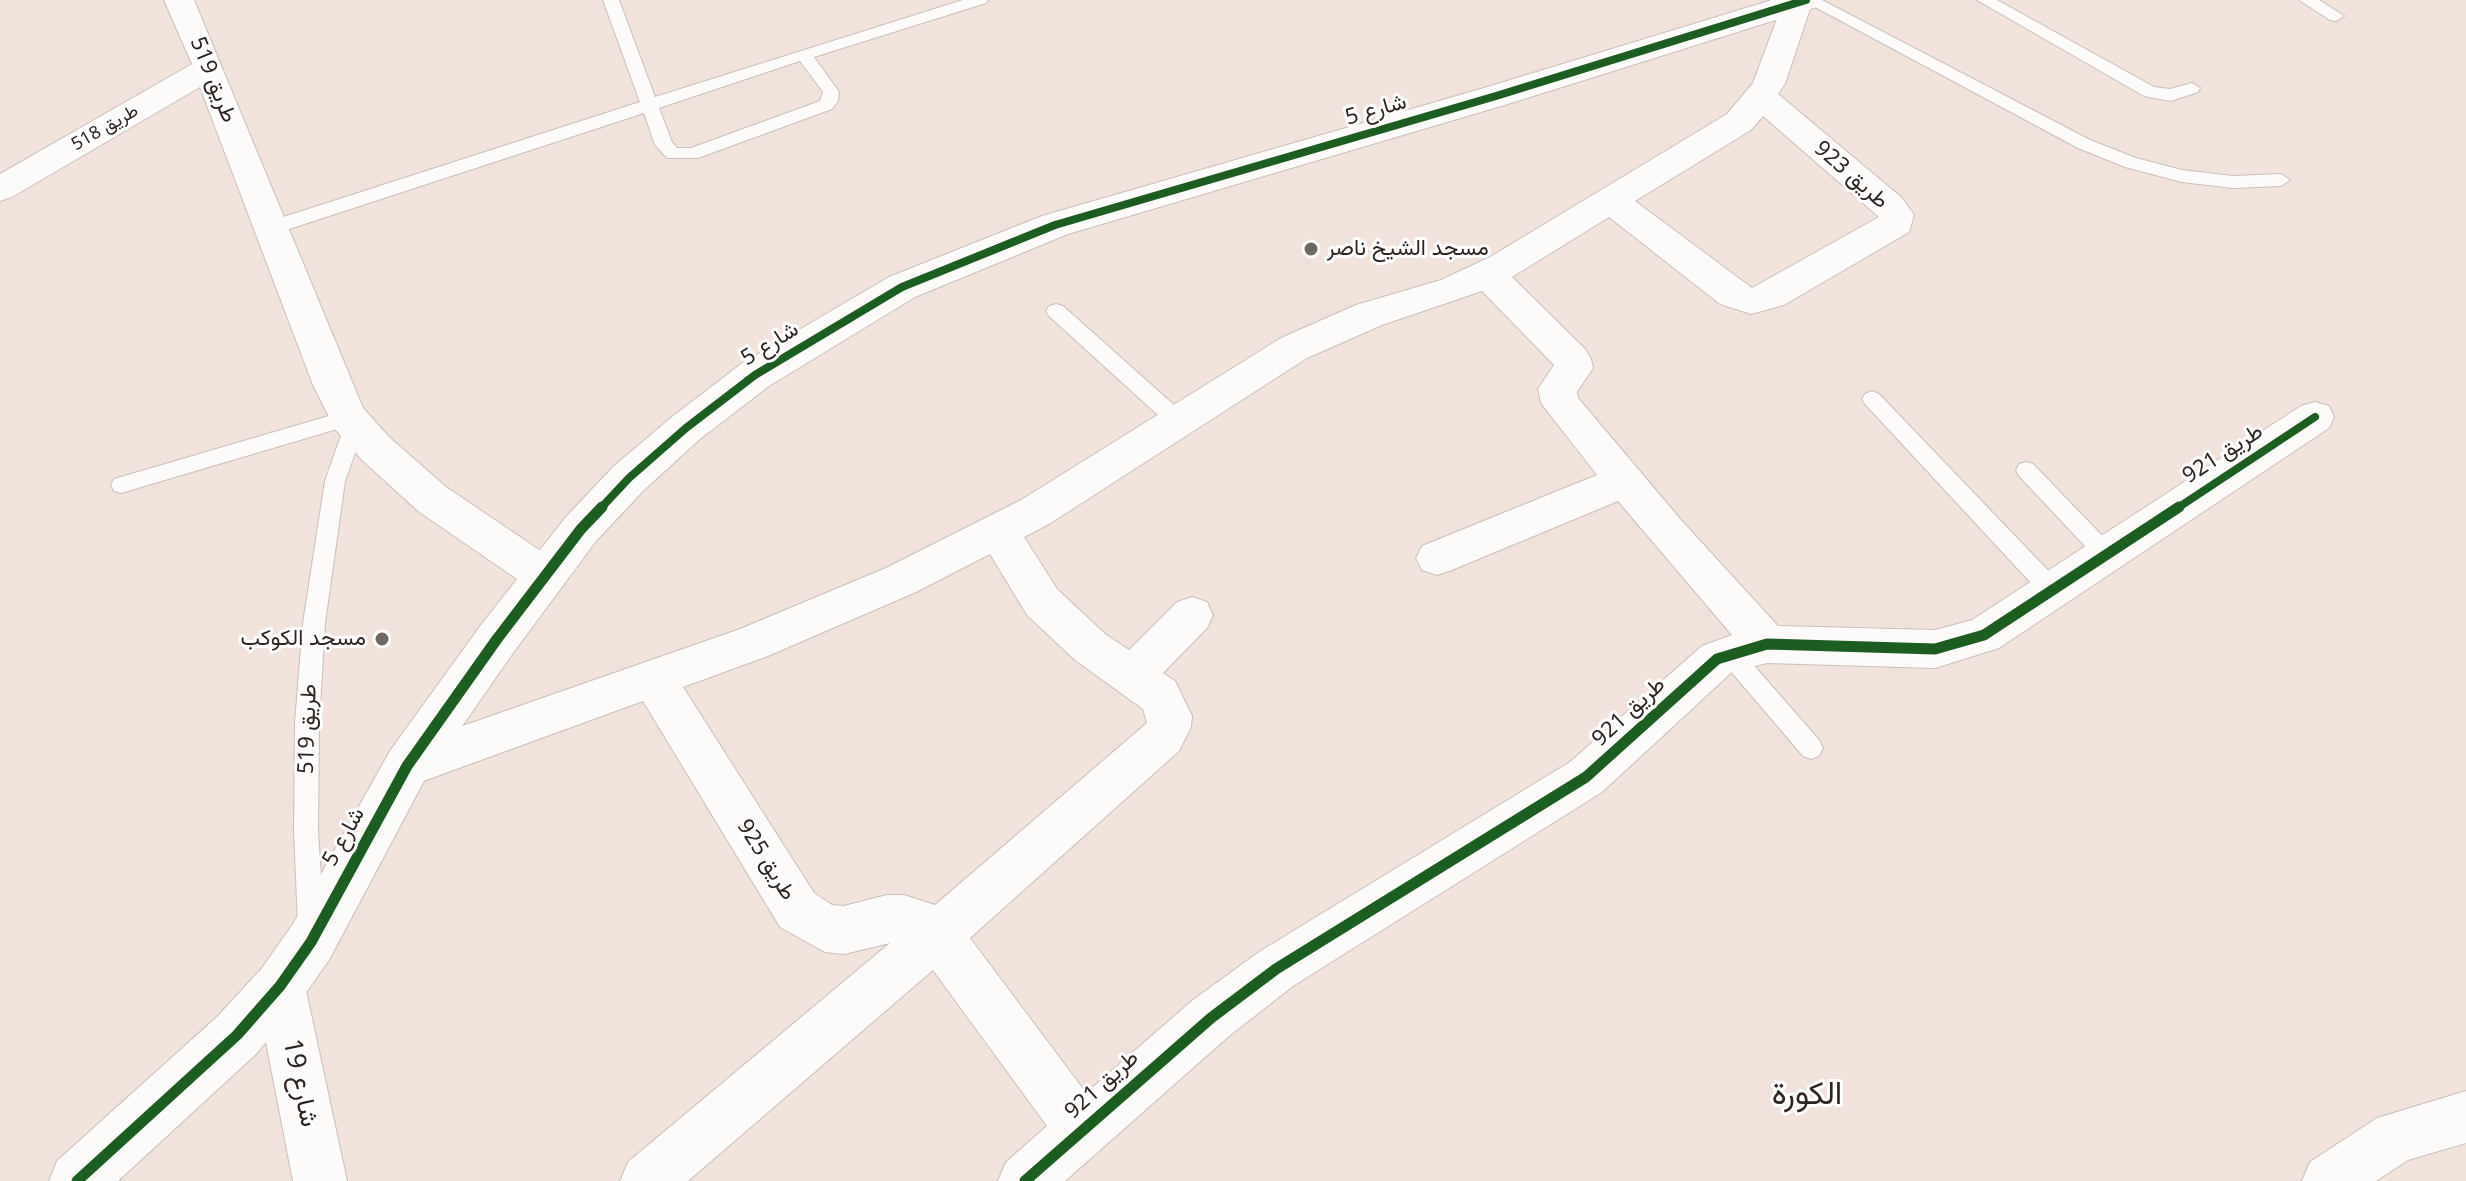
<!DOCTYPE html>
<meta charset="utf-8">
<style>
body{margin:0}
canvas{display:block;background:#f1e2dc}
</style>
<canvas width="2466" height="1181"></canvas>
<script>
const c = document.querySelector('canvas').getContext('2d');
c.lineJoin = 'round';
const toPath = rows => new Path2D(rows.map(r => 'M' + r).join(''));
function trace(path, color, width, dash) { c.strokeStyle = color; c.lineWidth = width; c.lineCap = dash ? 'butt' : 'round'; c.setLineDash(dash || []); c.stroke(path); }
function fill(path, color) { c.fillStyle = color; c.fill(path, 'evenodd'); }
function drawText(font, color, halo, rows, align = 'center') {
  c.font = font + ' "Noto Sans",Vazirmatn,sans-serif'; c.lineWidth = 6; c.setLineDash([]); c.textBaseline = 'middle'; c.strokeStyle = halo; c.fillStyle = color; for (const [text, x, y, turn = 0] of rows) {
    c.save(); c.translate(x, y); c.rotate((+turn || 0) * Math.PI / 180); c.textAlign = isNaN(turn) ? turn : align; if (halo) c.strokeText(text, 0, 0); c.fillText(text, 0, 0); c.restore();
  }
}
const service = toPath([
 [603,0,619,0,655,97,963,0,988,0,986,3,814,57,839,92,838,101,832,109,698,158,667,158,655,145,644,113,277,233,265,233,262,228,265,223,640,102,603,0],
 [800,61,823,92,820,101,691,148,677,148,672,142,659,108,800,61],
 [1802,0,1822,0,2090,140,2136,158,2182,170,2233,176,2281,174,2290,180,2281,186,2233,188,2182,182,2125,167,2078,148,1802,0],
 [1977,0,1997,0,2154,87,2170,89,2192,83,2200,88,2198,92,2171,101,2144,96,1977,0],
 [2299,0,2319,0,2344,16,2336,21,2330,20,2299,0],
 [1056,304,1063,306,1184,414,1187,420,1184,426,1170,426,1049,316,1046,311,1049,306,1056,304],
 [1872,391,1879,394,2060,583,2063,590,2060,597,2052,599,2044,597,1865,404,1862,399,1865,394,1872,391],
 [349,410,356,412,365,425,345,481,325,623,319,723,318,831,324,925,320,934,311,937,302,934,298,925,294,831,295,723,303,623,325,481,344,427,121,493,114,491,111,485,114,479,121,477,349,410],
 [2026,462,2033,464,2114,548,2117,554,2114,560,2106,563,2098,560,2019,476,2016,470,2019,464,2026,462],
 [1730,644,1738,647,1819,740,1823,748,1819,756,1811,759,1803,756,1722,661,1719,654,1722,647,1730,644]
]);
const minor = toPath([
 [164,0,194,0,363,408,389,437,446,487,560,564,566,576,560,588,545,594,530,588,418,511,361,459,335,429,313,385,200,87,12,197,0,201,0,174,192,64,164,0],
 [1784,0,1810,0,1812,3,1785,84,1778,94,1902,198,1914,215,1909,232,1784,305,1751,314,1720,304,1609,217,1512,277,1585,349,1591,359,1593,368,1577,392,1578,398,1681,520,1778,626,1935,630,1972,620,2301,406,2315,402,2329,406,2334,417,2329,428,1999,648,1935,668,1767,663,1732,672,1602,792,1293,986,1229,1036,1065,1181,998,1181,1006,1162,1047,1126,933,970,688,1181,620,1181,628,1162,890,943,844,954,825,952,780,927,643,701,407,787,391,781,384,766,391,751,740,629,886,568,1021,500,1281,338,1356,305,1441,280,1490,257,1727,114,1753,83,1784,0],
 [1763,116,1879,217,1752,288,1635,201,1751,130,1763,116],
 [1482,291,1554,365,1538,389,1541,403,1597,475,1422,546,1416,558,1422,570,1437,575,1452,570,1618,501,1732,635,1702,646,1570,762,1259,952,1193,1000,1086,1093,970,938,1179,751,1191,727,1192,716,1175,681,1163,673,1207,628,1213,615,1207,602,1192,597,1177,602,1129,650,1105,634,1057,589,1024,537,1049,524,1307,358,1382,325,1482,291],
 [990,554,1027,615,1075,660,1143,709,1147,723,935,905,904,895,887,895,844,906,832,905,814,893,683,687,768,656,916,592,990,554],
 [280,961,298,968,305,986,347,1181,293,1181,255,986,262,968,280,961],
 [2466,1091,2466,1143,2408,1160,2376,1181,2302,1181,2310,1162,2377,1118,2466,1091]
]);
const tertiary = toPath([
 [1772,0,1822,0,1817,7,1508,104,1068,234,915,297,769,386,700,439,644,490,596,541,513,653,424,781,329,960,298,1004,256,1054,118,1181,49,1181,57,1161,218,1016,262,968,293,924,390,751,481,625,566,517,614,466,672,417,741,364,889,277,1042,216,1484,88,1772,0]
]);
const cyclewayFar1 = toPath([
 [600,509,629,478,686,428,755,375,902,287,1055,225,1496,96,1806,0],
 [2176,509,2315,417]
]);
const cycleway = toPath([
 [77,1181,237,1035,280,986,311,942,407,766,497,639,581,529,602,507],
 [1025,1181,1211,1018,1276,969,1586,777,1717,659,1767,644,1935,649,1984,635,2179,507]
]);
const markers = [
 [1311,249,8,"#726661"],
 [382,639,8,"#726661"]
];
const farStreetnames = [
 ["طريق 518",105,128,-30]
];
const streetNames = [
 ["طريق 519",213,80,68],
 ["شارع 5",1376,110,-16],
 ["طريق 923",1851,175,41],
 ["شارع 5",770,344,-32],
 ["طريق 921",2223,454,-33],
 ["طريق 921",1629,712,-43],
 ["طريق 519",308,729,-88],
 ["شارع 5",344,837,-61],
 ["طريق 925",766,860,58],
 ["طريق 921",1102,1085,-42]
];
const poiNames = [
 ["مسجد الشيخ ناصر",1327,249],
 ["مسجد الكوكب",366,639,"right"]
];
const nearStreetnames = [
 ["شارع 19",300,1083,78]
];
const nearQuarternames = [
 ["الكورة",1807,1095]
];
trace(service, '#c9beb9', 2);
trace(minor, '#c9beb9', 2);
trace(tertiary, '#c9beb9', 2);
fill(service, '#fdfbfa');
fill(minor, '#fdfbfa');
fill(tertiary, '#fdfbfa');
trace(cyclewayFar1, '#1b5e20', 8);
trace(cycleway, '#1b5e20', 11);
for (const [x, y, r, color] of markers) { const dot = new Path2D(); dot.arc(x, y, r, 0, 2 * Math.PI); c.fillStyle = color; c.fill(dot); trace(dot, '#fff', 3); }
drawText('18px', '#2d231f', '#fff', farStreetnames);
drawText('22px', '#2d231f', '#fff', streetNames);
drawText('22px', '#2d231f', '#fff', poiNames, 'left');
drawText('26px', '#2d231f', '#fff', nearStreetnames);
drawText('32px', '#2d231f', '#fff', nearQuarternames);
</script>
